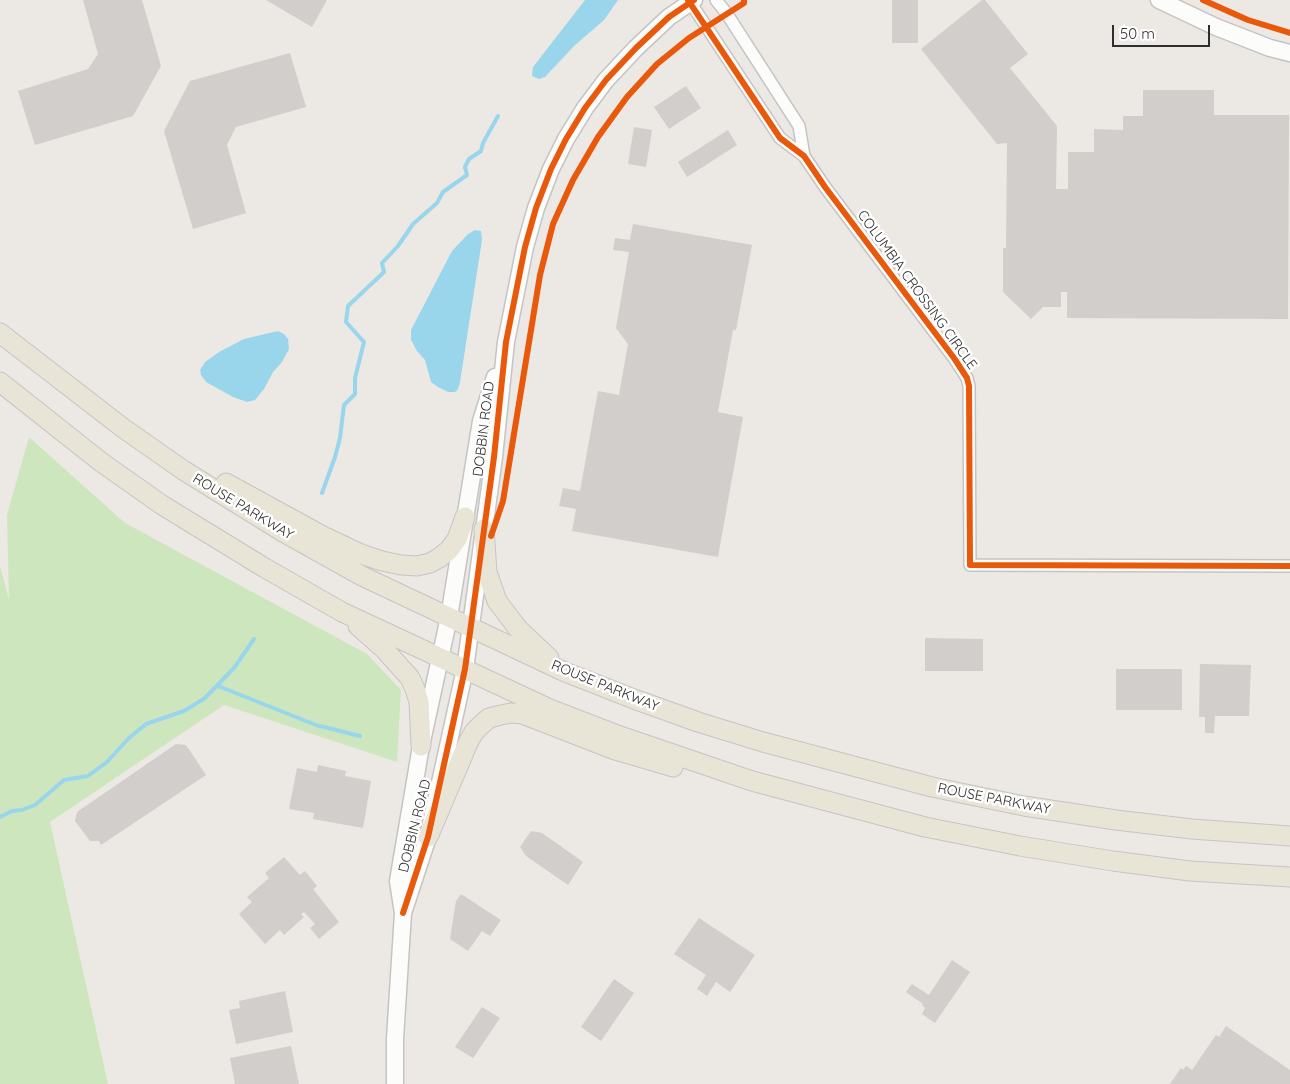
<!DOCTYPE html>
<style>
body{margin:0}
#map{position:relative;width:1290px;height:1084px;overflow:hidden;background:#ece8e4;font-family:Quicksand,sans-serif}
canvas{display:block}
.scale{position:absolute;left:1112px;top:25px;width:98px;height:22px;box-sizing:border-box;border:2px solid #2e2e2e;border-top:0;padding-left:6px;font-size:15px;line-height:18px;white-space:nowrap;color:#2e2e2e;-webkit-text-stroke:4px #fff;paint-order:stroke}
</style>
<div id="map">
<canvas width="1290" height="1084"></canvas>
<div class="scale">50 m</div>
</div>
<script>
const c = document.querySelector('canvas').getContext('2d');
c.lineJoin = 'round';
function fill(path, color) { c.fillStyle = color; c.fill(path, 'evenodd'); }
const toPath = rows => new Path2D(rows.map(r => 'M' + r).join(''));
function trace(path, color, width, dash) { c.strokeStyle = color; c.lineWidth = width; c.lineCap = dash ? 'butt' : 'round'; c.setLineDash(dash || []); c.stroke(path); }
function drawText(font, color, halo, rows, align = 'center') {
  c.font = font + ' Quicksand,sans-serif'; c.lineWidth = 5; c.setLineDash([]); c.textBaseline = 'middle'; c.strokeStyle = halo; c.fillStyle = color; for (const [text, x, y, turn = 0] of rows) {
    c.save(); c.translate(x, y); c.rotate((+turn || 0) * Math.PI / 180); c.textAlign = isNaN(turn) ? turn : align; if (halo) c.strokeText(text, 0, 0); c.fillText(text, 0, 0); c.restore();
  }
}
const green = toPath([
 [29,437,125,523,367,654,401,690,397,762,224,705,50,822,108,1084,0,1084,0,566,9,600,7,515]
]);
const water = toPath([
 [585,0,618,0,604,20,574,46,545,77,539,79,532,76,533,67],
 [475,230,481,231,482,240,460,382,458,389,455,392,448,392,438,387,431,382,425,360,417,351,411,340,411,330,452,251,468,234],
 [278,331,284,334,288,339,289,349,282,362,273,372,264,389,255,400,247,402,233,397,206,382,201,375,200,370,205,362,219,352,244,339]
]);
const stream = toPath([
 [322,493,335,457,340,438,344,405,355,394,355,378,364,342,346,322,348,306,384,272,382,263,398,246,413,224,437,203,443,192,467,175,465,167,469,159,481,151,483,143,498,116],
 [218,686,316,725,360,736],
 [0,817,12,811,22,810,35,805,64,780,88,776,107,762,129,738,146,724,184,711,205,698,234,668,254,639]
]);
const building = toPath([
 [83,0,142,0,161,66,133,116,35,145,18,91,88,69,98,54],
 [266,0,327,0,312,27],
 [892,0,918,0,918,43,892,43],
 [982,0,985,0,1028,54,1010,68,1057,126,1056,189,1068,189,1068,152,1094,152,1094,129,1123,130,1123,116,1143,116,1143,90,1214,90,1214,115,1289,115,1288,319,1067,318,1067,292,1061,292,1061,307,1043,307,1031,319,1003,292,1003,248,1006,248,1007,143,997,144,921,49],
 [290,53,306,107,236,127,227,145,246,213,193,229,164,131,190,81],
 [686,86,701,108,669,129,654,107],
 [634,127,652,130,646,167,628,164],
 [728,130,737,145,687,177,678,162],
 [633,224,752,245,736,330,733,330,718,412,743,417,718,557,572,531,576,509,559,506,563,488,580,491,598,391,619,395,628,344,616,328,629,252,613,250,615,238,630,240],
 [925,638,983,639,983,671,925,671],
 [1200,664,1251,665,1249,716,1215,716,1214,733,1205,733,1205,717,1199,717],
 [1116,669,1182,669,1182,710,1116,710],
 [176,744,186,745,206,775,101,845,99,841,90,841,75,821,77,812],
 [318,765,346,771,345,776,371,781,363,828,313,819,314,813,289,809,297,768,317,772],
 [531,831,542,833,583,862,568,885,526,856,520,847],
 [284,857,300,875,305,871,317,886,313,889,339,922,319,939,310,928,315,924,304,912,301,914,304,917,284,935,280,930,265,944,239,914,252,902,247,897,269,878,265,873],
 [461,894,501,920,490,936,482,931,468,951,450,939,456,901],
 [699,918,755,955,730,992,716,982,707,996,697,989,706,975,674,954],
 [952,960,970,972,935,1023,922,1014,925,1008,922,1005,923,1004,906,992,912,984,929,995],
 [614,979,634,993,601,1041,581,1027],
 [285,991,293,1032,236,1044,229,1010,240,1008,239,1001],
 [482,1007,500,1018,473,1058,455,1047],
 [1226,1026,1290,1070,1290,1084,1170,1084,1181,1068,1183,1070,1186,1066,1192,1070,1216,1035,1219,1037],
 [291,1046,299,1084,235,1084,230,1058]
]);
const street = toPath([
 [716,0,727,14,799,126,804,156],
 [690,2,780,138,804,156,825,187,954,358,967,378,969,386,970,565,1290,566]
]);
const secondary = toPath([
 [1159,0,1216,27,1270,48,1290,53],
 [403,913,428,837,465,669,494,457,506,342,525,247,536,208,551,169,566,139,585,108,606,80,636,48,669,17,694,0],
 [395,1084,395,1039,403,913,398,881,421,746,449,617,481,421,495,377]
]);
const primary = toPath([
 [0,333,123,428,183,470,283,532,362,576,565,672,634,699,698,722,763,742,932,787,1024,806,1116,820,1192,829,1290,836],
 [0,382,101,462,162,505,265,568,342,612,550,709,620,736,752,781,925,827,1020,846,1113,861,1190,871,1290,877],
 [226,483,323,536,361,554,382,561,401,565,417,566,430,563,439,558,449,550,457,539,465,517],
 [484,529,487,572,497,601,519,630,549,658],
 [358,626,384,649,410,678,415,689,419,702,421,746],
 [428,837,468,743,474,732,481,725,489,718,501,715,511,713,522,714,615,750,673,767]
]);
const cycleway = toPath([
 [688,0,780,138,804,156,825,187,954,358,967,378,969,386,970,565,1290,566],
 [1203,0,1248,20,1290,33],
 [491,536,503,501,540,275,553,224,573,180,598,137,627,97,657,64,689,38,744,3,744,0],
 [403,913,428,837,465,669,494,457,506,342,525,247,536,208,551,169,566,139,585,108,606,80,636,48,669,17,694,0]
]);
const streetNames = [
 ["COLUMBIA CROSSING CIRCLE",917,290,54],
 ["DOBBIN ROAD",484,429,-83],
 ["ROUSE PARKWAY",243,507,31],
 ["ROUSE PARKWAY",605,686,22],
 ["ROUSE PARKWAY",994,799,11],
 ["DOBBIN ROAD",415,826,-76]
];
fill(green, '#cee6be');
fill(water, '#99d6ec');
trace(stream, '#99d6ec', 4);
fill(building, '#d1cecb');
trace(street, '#c5c4c5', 14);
trace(secondary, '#c5c4c5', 19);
trace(primary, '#c6c5c4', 21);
trace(street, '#fcfcfb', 11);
trace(secondary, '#fcfcfb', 16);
trace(primary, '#e8e4d6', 19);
trace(cycleway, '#e8590c', 6);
drawText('14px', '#2e2e2e', '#fff', streetNames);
</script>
